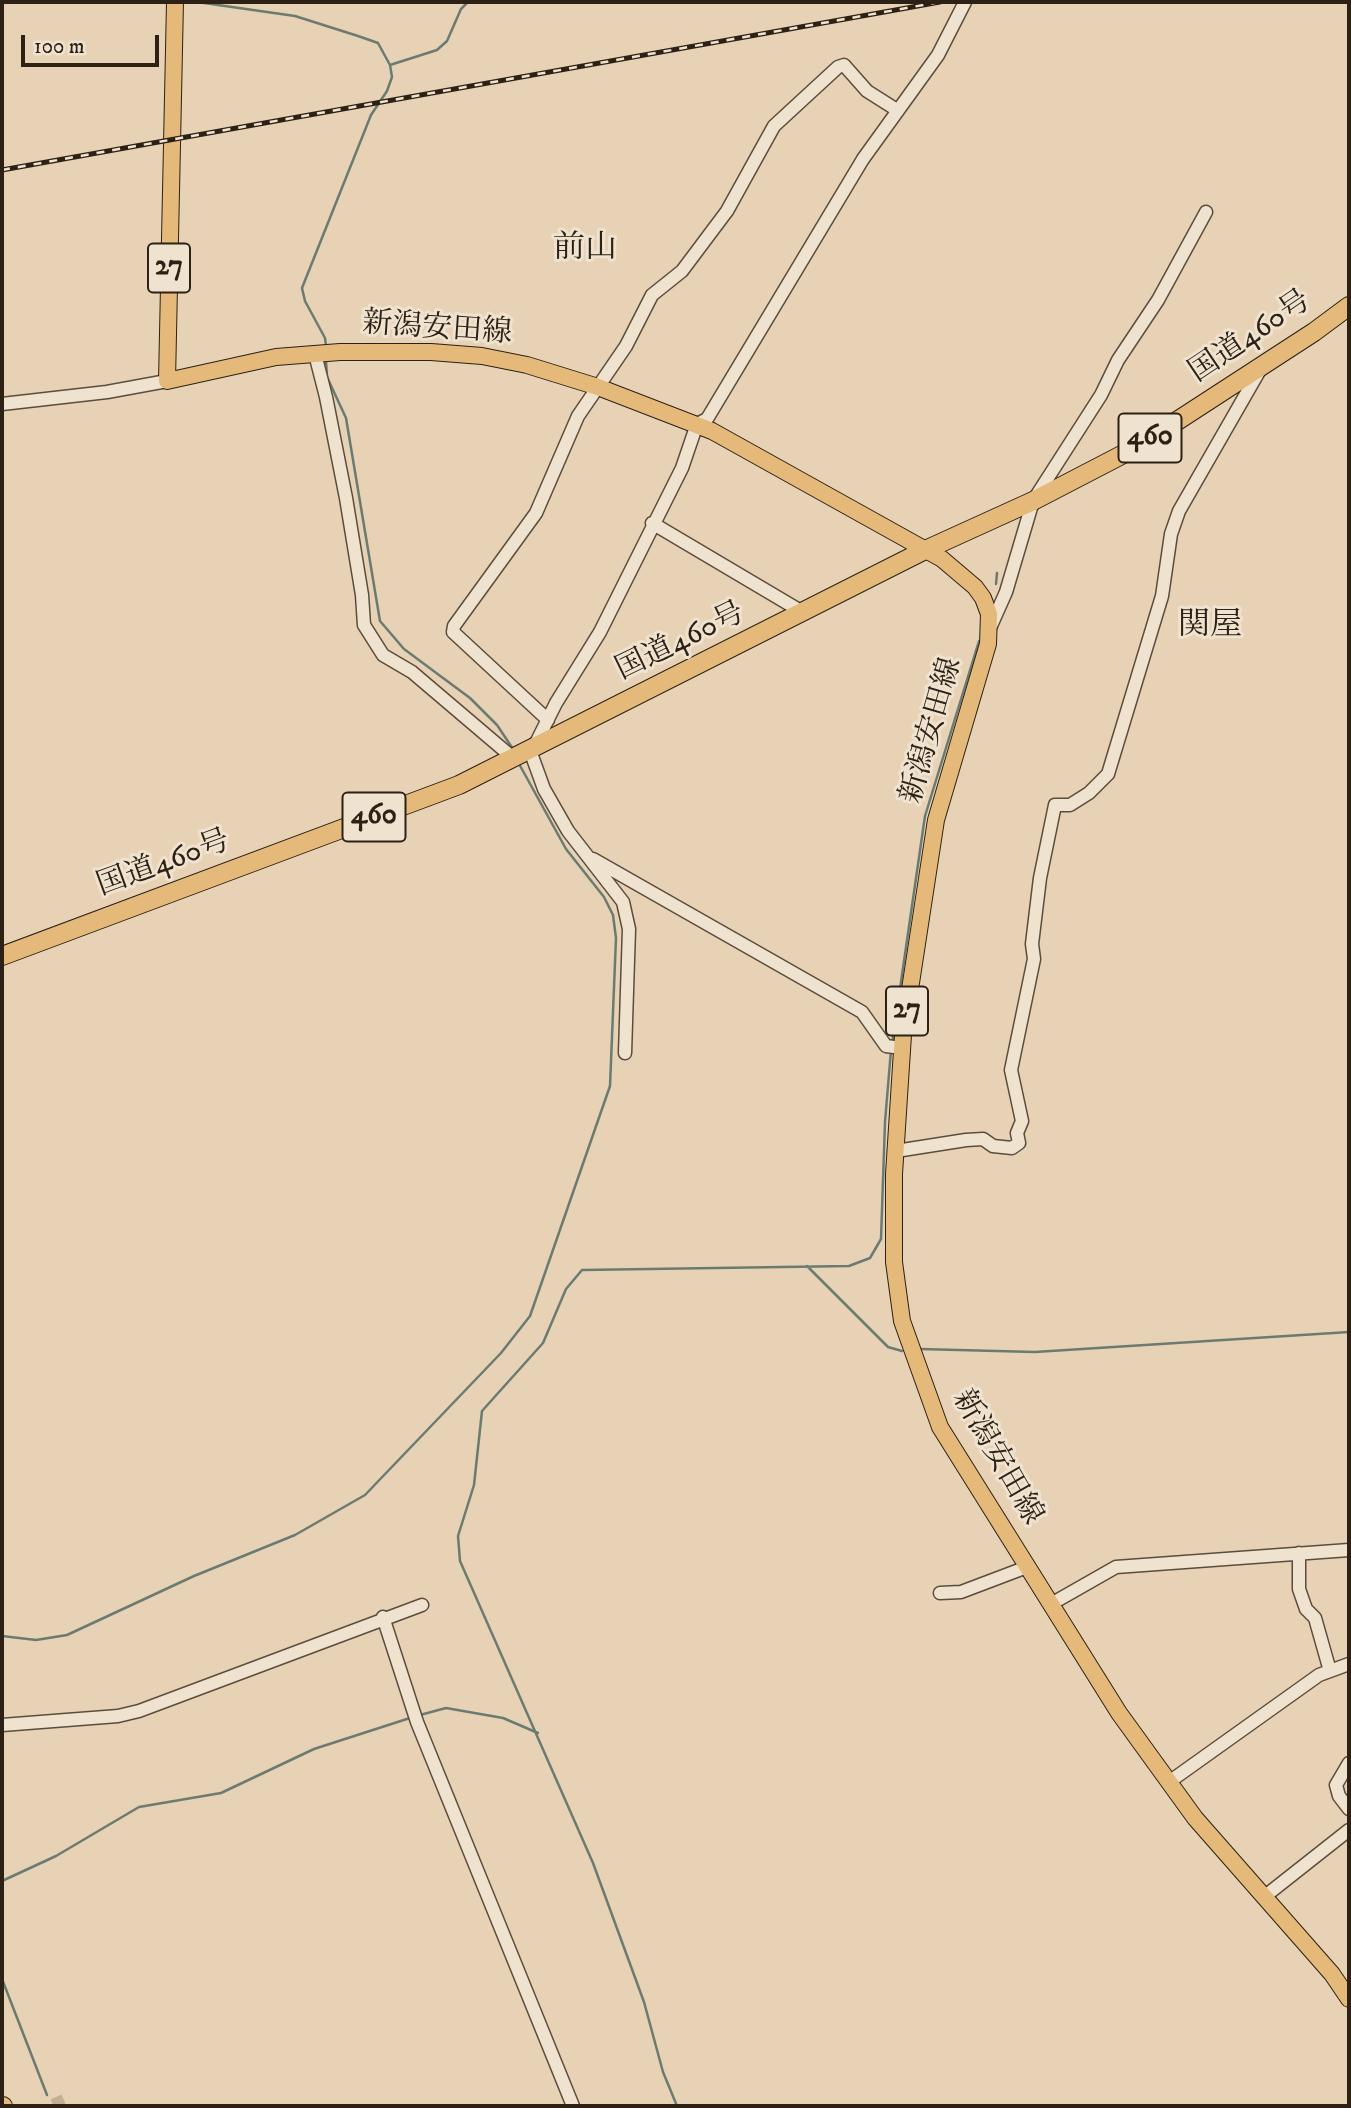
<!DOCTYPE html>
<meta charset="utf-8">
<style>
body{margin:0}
#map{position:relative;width:1351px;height:2108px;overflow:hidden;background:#e7d2b5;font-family:"IM FELL DW Pica",serif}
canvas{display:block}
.frame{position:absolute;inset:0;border:4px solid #2c2114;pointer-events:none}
.scale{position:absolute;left:21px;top:35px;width:138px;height:32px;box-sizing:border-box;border:4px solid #2c2114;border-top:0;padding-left:9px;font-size:21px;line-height:24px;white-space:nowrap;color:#2c2114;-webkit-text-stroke:5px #efe2cf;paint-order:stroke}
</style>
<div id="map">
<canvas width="1351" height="2108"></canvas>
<div class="frame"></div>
<div class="scale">100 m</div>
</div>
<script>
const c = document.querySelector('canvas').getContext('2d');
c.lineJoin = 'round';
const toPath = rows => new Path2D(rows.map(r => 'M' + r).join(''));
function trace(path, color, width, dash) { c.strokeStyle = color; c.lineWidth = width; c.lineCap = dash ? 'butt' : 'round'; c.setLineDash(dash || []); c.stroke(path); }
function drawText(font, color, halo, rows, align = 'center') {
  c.font = font + ' "IM FELL DW Pica","Noto Serif JP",serif'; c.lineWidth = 6; c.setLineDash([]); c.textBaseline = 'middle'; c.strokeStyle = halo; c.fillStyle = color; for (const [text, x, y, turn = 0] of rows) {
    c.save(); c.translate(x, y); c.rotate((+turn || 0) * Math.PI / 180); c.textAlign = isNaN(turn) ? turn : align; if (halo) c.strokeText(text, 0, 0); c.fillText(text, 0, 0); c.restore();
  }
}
const stream = toPath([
 [197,2,295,16,358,36,378,43,390,65,392,77,387,91,371,115,302,288,305,301,325,338,326,346],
 [390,65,437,50,447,41,461,9,468,2],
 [326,360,327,377,346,418,380,621,404,649,470,698,497,725,513,749],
 [996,584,997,573],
 [892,1044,925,816,979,641],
 [807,1266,888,1347,902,1351],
 [920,1349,1035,1352,1349,1332],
 [2,1636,36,1640,67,1635,194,1576,295,1535,365,1495,501,1353,530,1316,610,1086,616,938,613,915,604,897,566,849,518,762],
 [420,1715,446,1708,503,1718,538,1733],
 [2,1881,56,1856,139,1807,221,1793,314,1749,410,1718],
 [2,1979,47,2095],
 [677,2106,663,2072,644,2002,593,1863,460,1561,458,1536,474,1485,482,1411,543,1343,566,1289,582,1270,849,1266,870,1258,881,1239,885,1122,891,1050]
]);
const minorTunnel = toPath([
 [56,2097,60,2106]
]);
const minor = toPath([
 [315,354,326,397,346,498,362,595,364,625,383,655,412,672,512,757],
 [2,404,107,392,167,381],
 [652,523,804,613],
 [990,628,1006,592,1033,501,1101,395,1118,360,1158,300,1206,212],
 [548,720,453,632,454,626,536,513,578,416,626,346,652,295,682,271,727,211,774,126,838,67,844,65,867,91,897,110],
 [593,859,862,1012,886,1046,902,1048],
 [625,1053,629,929,623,902,568,831,544,789,532,756,534,747,556,703,600,632,682,468,697,424,707,419,863,159,938,55,965,2],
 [896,1151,966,1140,983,1139,993,1146,1012,1148,1019,1143,1017,1133,1022,1121,1011,1070,1034,959,1032,944,1040,878,1055,805,1070,805,1089,793,1108,774,1162,596,1171,534,1179,511,1261,368],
 [1299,1553,1299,1589,1306,1609,1315,1618,1330,1671],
 [940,1593,961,1592,1027,1567],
 [1051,1604,1116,1567,1349,1550],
 [383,1617,417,1722,573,2106],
 [2,1725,118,1716,139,1711,422,1605],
 [1349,1763,1336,1785,1339,1796,1349,1809],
 [1169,1782,1319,1675,1349,1664],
 [1264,1897,1349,1830]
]);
const major = toPath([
 [175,2,167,381,276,357,340,352,431,352,482,356,527,365,598,387,712,431,942,559,975,587,983,598,989,614,988,644,936,820,903,1035,894,1174,894,1262,902,1321,940,1427,1119,1713,1195,1818,1332,1974,1349,1999]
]);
const highway = toPath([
 [2,956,459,785,923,551,1033,501,1137,447,1314,332,1349,306],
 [2,2106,3,2106]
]);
const rail = toPath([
 [2,170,940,2]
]);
const shields = [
 [169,268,42],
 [1150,438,63],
 [374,817,63],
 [907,1011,42]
];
const shieldNames = [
 ["27",169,268],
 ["460",1150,438],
 ["460",374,817],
 ["27",907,1011]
];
const streetNames = [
 ["新潟安田線",437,330,4],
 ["国道460号",1251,338,-34],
 ["国道460号",681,643,-26],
 ["新潟安田線",933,731,-74],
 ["国道460号",164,865,-20],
 ["新潟安田線",996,1458,60]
];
const neighbourhoodNames = [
 ["前山",585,250],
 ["関屋",1210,627]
];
trace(stream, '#6c7b72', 2.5);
trace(minorTunnel, '#c2af95', 12, [12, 6]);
trace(minor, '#5b4d3c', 15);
trace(major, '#2c2114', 18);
trace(highway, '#2c2114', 20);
trace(minor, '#efe2cf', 12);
trace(major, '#e4b97a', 16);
trace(highway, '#e4b97a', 18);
trace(rail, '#2c2114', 5);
trace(rail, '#efe2cf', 2.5, [8]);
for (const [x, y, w] of shields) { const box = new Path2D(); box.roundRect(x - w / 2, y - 24.5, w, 49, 5); c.fillStyle = '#efe2cf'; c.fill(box); trace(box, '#2c2114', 2); }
drawText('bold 28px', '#2c2114', null, shieldNames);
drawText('30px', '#2c2114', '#efe2cf', streetNames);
drawText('32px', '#2c2114', '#efe2cf', neighbourhoodNames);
</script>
